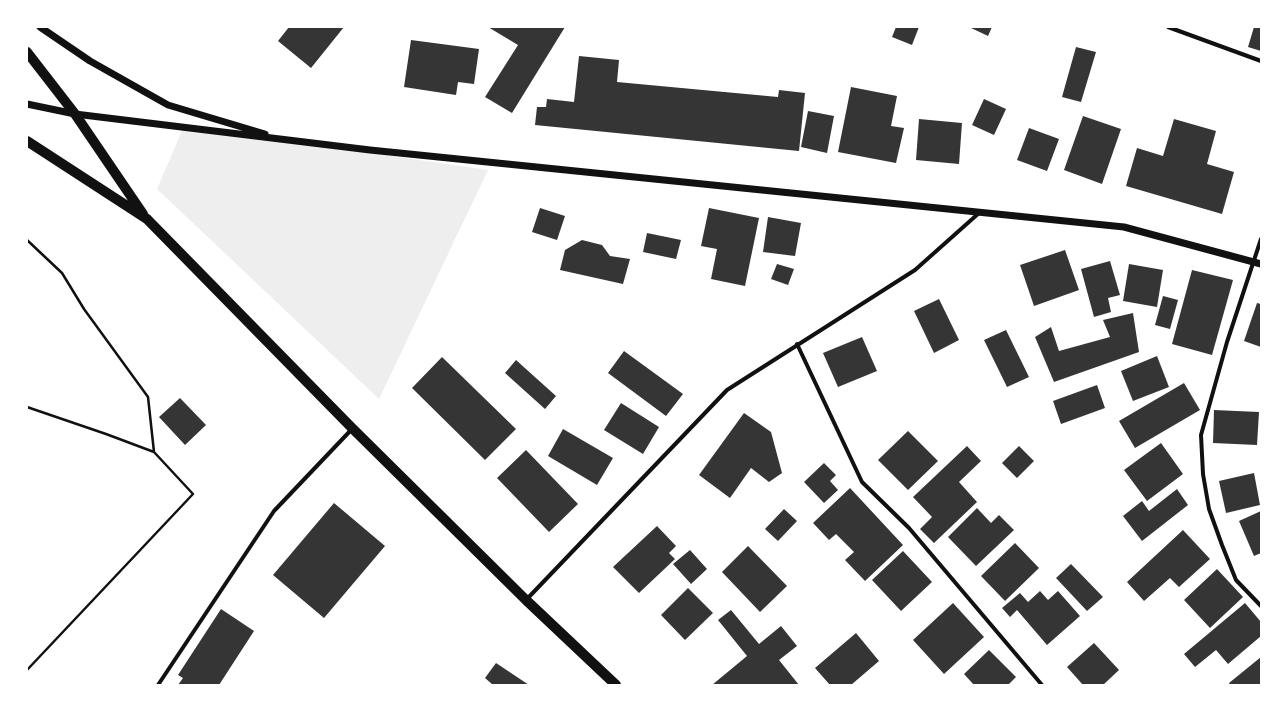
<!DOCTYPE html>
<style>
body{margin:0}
#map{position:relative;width:1288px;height:712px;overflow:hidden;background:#fff;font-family:"Times New Roman",serif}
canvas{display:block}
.frame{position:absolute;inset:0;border:28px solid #fff;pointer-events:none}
</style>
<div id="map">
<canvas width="1288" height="712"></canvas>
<div class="frame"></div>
</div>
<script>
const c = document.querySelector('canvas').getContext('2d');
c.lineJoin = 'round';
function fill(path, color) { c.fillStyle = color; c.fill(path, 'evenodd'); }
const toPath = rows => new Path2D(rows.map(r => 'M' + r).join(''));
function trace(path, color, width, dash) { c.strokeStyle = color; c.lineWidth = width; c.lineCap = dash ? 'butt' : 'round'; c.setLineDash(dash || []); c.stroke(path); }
const green = toPath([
 [184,126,488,170,379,399,157,189]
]);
const building = toPath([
 [289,27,344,27,311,68,278,41],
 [488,27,565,27,512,113,485,97,518,45],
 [896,27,919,27,912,45,892,37],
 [969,27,992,27,988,36],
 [1254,27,1261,27,1261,51,1248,47],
 [411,40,479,49,474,84,458,82,456,95,404,87],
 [1076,47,1096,52,1081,102,1062,97],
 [579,56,619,60,617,82,778,97,779,90,805,93,799,151,535,125,537,107,546,107,547,99,574,102],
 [851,87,897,96,891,126,904,128,896,163,838,152],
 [984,99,1006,109,994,135,972,125],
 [808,111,834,116,827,153,801,147],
 [1083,116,1121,129,1102,184,1064,170],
 [919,119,962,123,959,164,916,160],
 [1174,119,1216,131,1207,164,1234,172,1222,214,1126,186,1137,148,1163,156],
 [1029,128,1059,139,1047,171,1017,160],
 [540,208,565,216,557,240,532,232],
 [709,208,759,218,745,286,711,279,717,249,701,246],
 [768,217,801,223,795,256,763,252],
 [647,233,681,240,676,259,643,252],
 [582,240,602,245,610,256,630,259,623,284,560,270,565,250],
 [1065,250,1079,290,1034,306,1020,265],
 [1110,261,1120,295,1108,298,1111,312,1094,317,1081,269],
 [777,264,794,269,788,285,771,279],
 [1129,264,1163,270,1157,307,1123,301],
 [1192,270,1233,280,1212,355,1172,344],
 [1163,296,1178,300,1170,329,1155,325],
 [939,299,959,340,934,353,914,311],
 [1257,303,1261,304,1261,347,1244,341],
 [1133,313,1139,352,1054,382,1035,337,1051,327,1059,351,1110,337,1103,320],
 [1006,330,1029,377,1007,387,984,340],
 [862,337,877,371,838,387,823,353],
 [624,351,683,394,666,416,608,373],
 [1157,356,1169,387,1133,401,1121,371],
 [442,357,516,429,485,460,412,388],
 [516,360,556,396,545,409,505,373],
 [1184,383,1200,410,1135,448,1119,421],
 [1097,385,1105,408,1061,424,1053,401],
 [180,398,206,425,185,445,159,417],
 [621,403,659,427,643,454,604,430],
 [1214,410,1259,412,1257,445,1213,443],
 [744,413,771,432,782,473,769,482,751,468,730,498,699,475],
 [563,429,613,458,597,485,548,456],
 [908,431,938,461,908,490,878,460],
 [1161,443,1183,474,1147,501,1124,470],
 [967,446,981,461,959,482,977,502,934,543,920,529,932,517,913,497],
 [1019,446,1034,461,1017,478,1002,463],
 [526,450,578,504,549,532,497,478],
 [824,463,836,475,830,481,838,490,824,503,804,482],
 [1254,473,1260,505,1226,513,1219,481],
 [850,488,903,545,865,581,845,560,854,552,836,534,829,540,813,523],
 [1177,489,1188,505,1142,541,1123,516,1142,501,1149,511],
 [334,503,385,546,324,618,273,575],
 [977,508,991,523,999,515,1014,530,976,566,948,537],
 [784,509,797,521,778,541,765,529],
 [1261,511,1261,553,1254,556,1239,521],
 [657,526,676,546,669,553,675,559,639,593,613,567],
 [1183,530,1210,559,1179,587,1170,578,1144,601,1127,582],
 [1015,543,1039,568,1005,601,981,576],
 [748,546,787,586,760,612,722,572],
 [690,550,707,569,691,584,673,564],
 [903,551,932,582,901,611,872,580],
 [1071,564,1103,597,1087,611,1056,578],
 [1217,569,1243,597,1210,628,1184,600],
 [688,588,713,613,685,640,661,615],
 [1040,591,1048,600,1058,591,1080,616,1047,645,1017,610,1010,617,1002,608,1020,593,1028,602],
 [953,603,984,637,944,674,913,640],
 [1245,603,1261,622,1261,636,1228,664,1216,650,1195,667,1184,654],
 [221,609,254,631,219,685,178,685,183,678,178,675],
 [731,610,759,644,781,626,797,646,779,660,799,685,712,685,747,656,718,620],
 [856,633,879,661,851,685,830,685,815,668],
 [1094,643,1119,670,1103,685,1083,685,1067,667],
 [989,650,1016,677,1008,685,974,685,964,674],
 [1261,657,1261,685,1230,685,1229,683],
 [496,663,529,685,493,685,485,678]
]);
const path = toPath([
 [27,240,62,273,84,309,148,397,154,452],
 [27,407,106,434,154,452,193,494,27,670]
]);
const minor = toPath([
 [1168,27,1261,61],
 [1261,239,1227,342,1201,435,1203,474,1209,509,1222,545,1236,580,1261,606],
 [797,344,862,482,909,528,1042,685],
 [526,600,727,390,915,270,979,213],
 [158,685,274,511,352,429]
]);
const tertiary = toPath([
 [40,27,90,61,168,105,265,134],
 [27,104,75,114,370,150,1124,227,1261,264]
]);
const primary = toPath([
 [27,52,75,114,143,214],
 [27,141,147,219,352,428,526,600,616,685]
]);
fill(green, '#eee');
fill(building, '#353535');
trace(path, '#111', 2.5);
trace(minor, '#111', 4);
trace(tertiary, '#111', 7);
trace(primary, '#111', 10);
</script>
